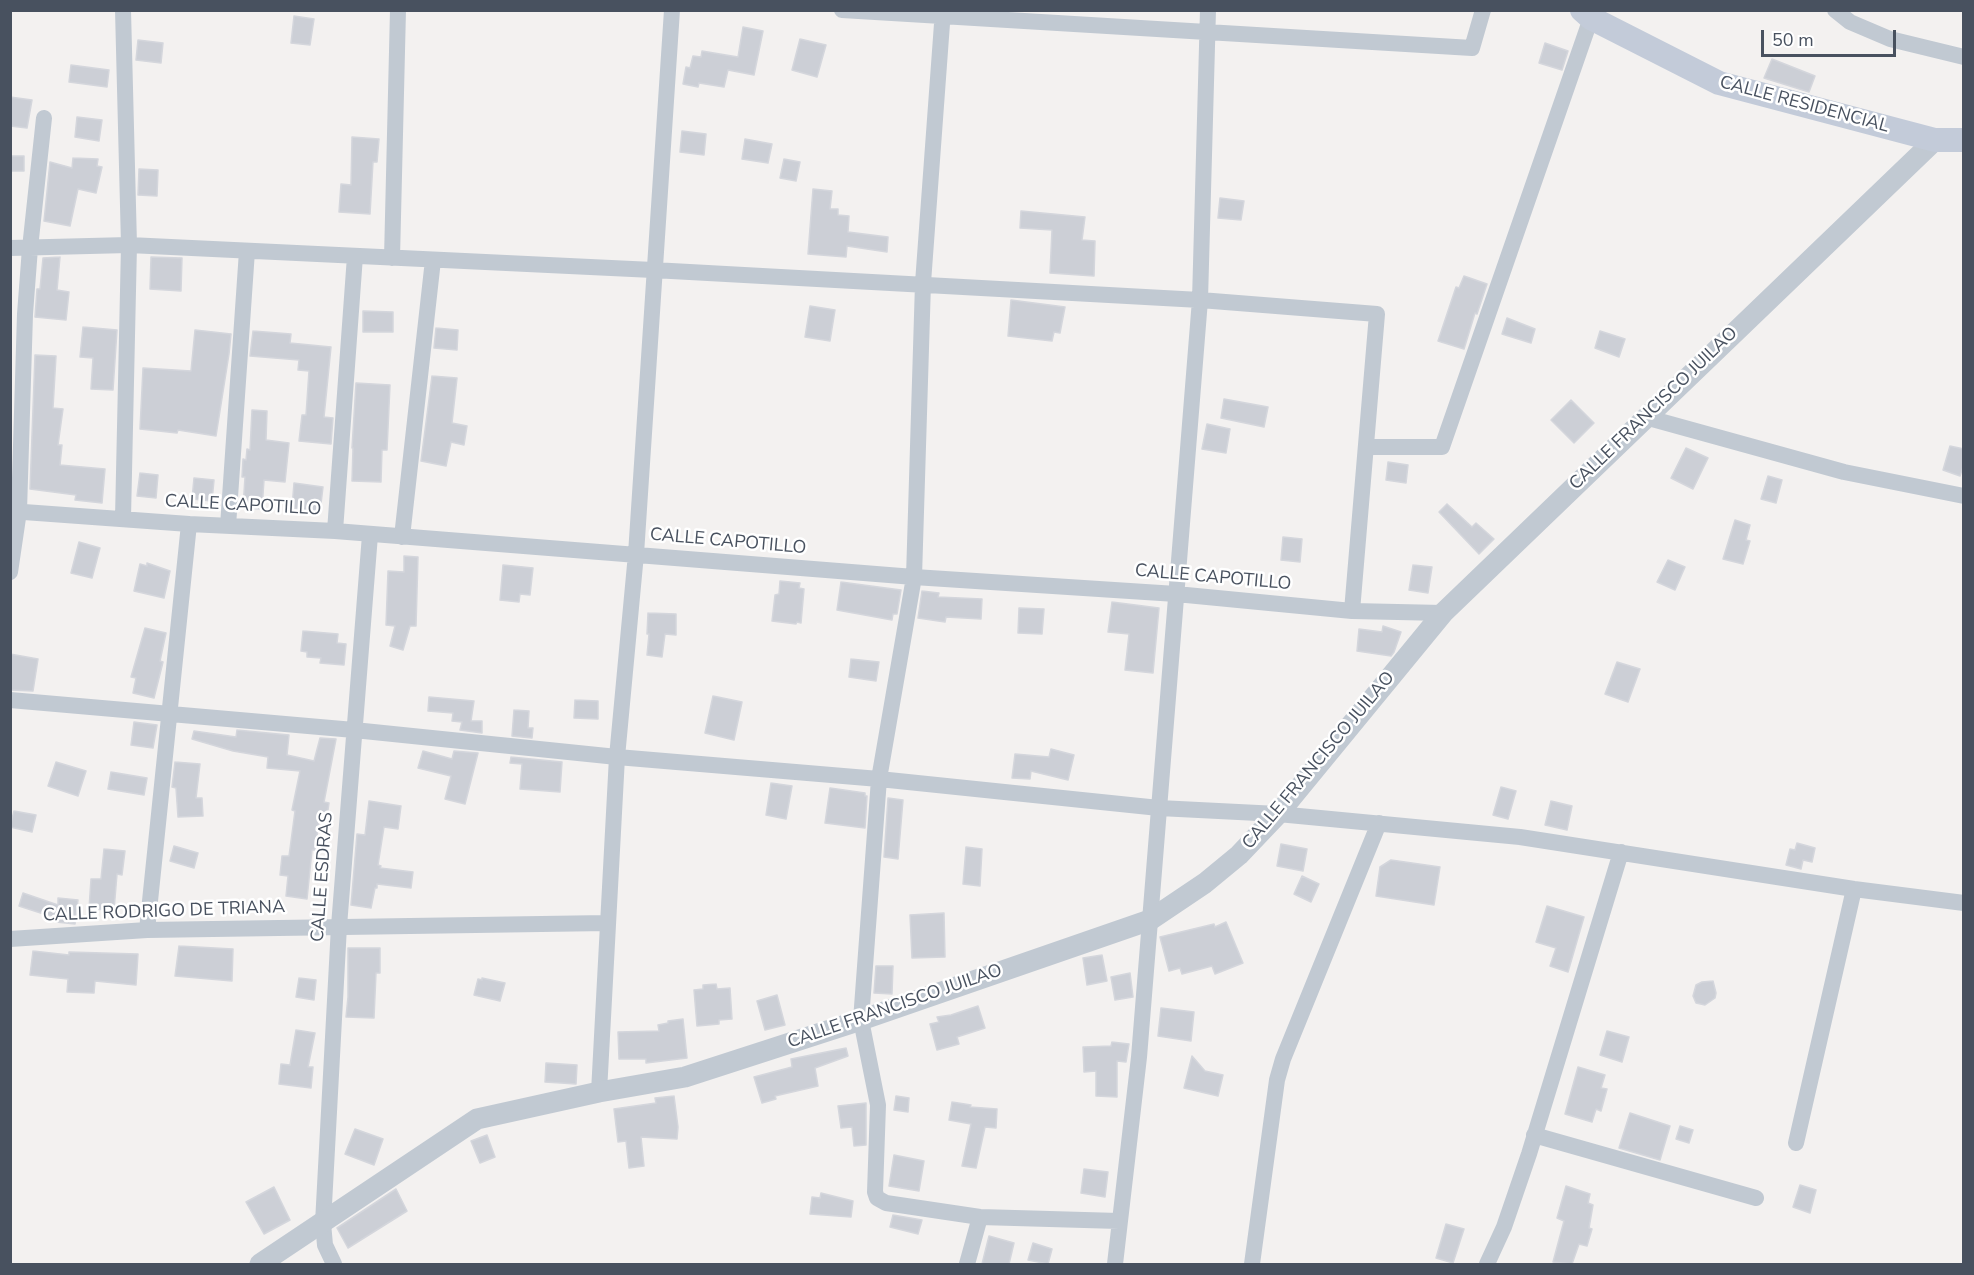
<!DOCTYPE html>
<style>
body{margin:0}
#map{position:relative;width:1974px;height:1275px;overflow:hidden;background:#f3f1f0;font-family:"Nunito Sans",sans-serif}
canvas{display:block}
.frame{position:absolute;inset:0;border:12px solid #48515f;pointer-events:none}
.scale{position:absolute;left:1761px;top:30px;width:135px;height:27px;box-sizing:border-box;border:3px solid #48515f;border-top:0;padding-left:8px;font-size:18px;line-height:21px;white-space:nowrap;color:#48515f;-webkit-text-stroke:4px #fff;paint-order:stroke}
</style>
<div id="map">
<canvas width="1974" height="1275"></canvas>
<div class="frame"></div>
<div class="scale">50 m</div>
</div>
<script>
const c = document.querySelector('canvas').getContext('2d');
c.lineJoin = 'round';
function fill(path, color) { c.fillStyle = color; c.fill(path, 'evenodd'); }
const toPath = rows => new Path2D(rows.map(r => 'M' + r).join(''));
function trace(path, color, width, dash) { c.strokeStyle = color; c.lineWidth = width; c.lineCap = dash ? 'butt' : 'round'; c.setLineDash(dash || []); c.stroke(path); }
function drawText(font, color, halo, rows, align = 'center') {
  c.font = font + ' "Nunito Sans",sans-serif'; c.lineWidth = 5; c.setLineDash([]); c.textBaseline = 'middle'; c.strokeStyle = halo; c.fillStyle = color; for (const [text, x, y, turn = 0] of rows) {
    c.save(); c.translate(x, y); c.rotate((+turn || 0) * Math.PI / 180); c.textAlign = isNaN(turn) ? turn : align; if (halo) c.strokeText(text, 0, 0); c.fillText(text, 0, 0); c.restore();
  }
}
const building = toPath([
 [294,16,314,19,310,45,291,43,294,16],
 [743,27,763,31,754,75,728,70,724,87,699,83,698,87,683,84,686,67,690,68,693,56,701,57,702,51,738,57,743,27],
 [800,39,826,45,817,77,792,70,800,39],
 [138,40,163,43,161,63,136,60,138,40],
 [1545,43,1568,51,1562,70,1539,63,1545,43],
 [1772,59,1815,76,1809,92,1764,78,1772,59],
 [71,65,109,70,107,87,69,82,71,65],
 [10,97,32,100,27,128,10,126,10,97],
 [77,117,102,120,99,141,75,137,77,117],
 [682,131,706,134,704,155,680,152,682,131],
 [352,137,379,139,377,162,373,162,370,214,339,212,341,184,351,185,352,137],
 [745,139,772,144,768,163,742,159,745,139],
 [10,156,24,156,24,171,10,171,10,156],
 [73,158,98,159,97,166,102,167,96,193,78,189,70,226,44,221,50,162,72,168,73,158],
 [784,159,800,162,796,181,780,178,784,159],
 [139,169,158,170,157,196,138,195,139,169],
 [813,189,832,191,830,209,838,209,838,215,849,216,848,232,888,237,887,252,847,246,846,257,808,254,813,189],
 [1220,198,1244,201,1241,220,1218,218,1220,198],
 [1021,211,1085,217,1082,240,1095,241,1094,276,1050,273,1052,230,1020,228,1021,211],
 [60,257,57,290,69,292,66,320,35,317,37,289,40,289,43,258,60,257],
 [151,257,182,258,181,291,150,289,151,257],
 [1464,276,1487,284,1477,314,1475,313,1464,349,1438,341,1456,287,1459,288,1464,276],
 [1011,300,1065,307,1060,333,1054,332,1052,341,1008,336,1011,300],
 [810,306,835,310,830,341,805,337,810,306],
 [363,311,393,312,393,332,363,332,363,311],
 [1507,318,1535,329,1531,343,1502,334,1507,318],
 [83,327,117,330,113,390,91,389,93,358,80,357,83,327],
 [436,328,458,330,457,350,434,348,436,328],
 [195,330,231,334,229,354,216,436,178,430,177,433,140,429,143,368,191,371,195,330],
 [253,331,291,334,290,343,331,347,324,417,333,418,331,444,299,441,302,415,306,415,309,371,298,370,299,360,250,356,253,331],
 [1600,331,1625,339,1619,357,1595,348,1600,331],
 [35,355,56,356,53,408,63,409,58,445,62,445,60,465,105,469,102,503,75,500,76,495,30,489,35,355],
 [432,376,457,378,452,423,467,426,464,445,451,442,446,466,421,461,432,376],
 [356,383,390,385,387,450,382,450,381,482,352,481,353,448,352,448,356,383],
 [1224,399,1268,407,1264,427,1221,418,1224,399],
 [1571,400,1594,423,1574,443,1551,420,1571,400],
 [252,410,267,411,266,440,289,443,285,482,264,480,262,509,243,508,245,477,242,477,243,459,246,460,247,449,250,450,252,410],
 [1207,424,1230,429,1226,453,1202,449,1207,424],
 [1950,446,1964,449,1964,464,1960,476,1943,470,1950,446],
 [1686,448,1708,458,1693,489,1671,478,1686,448],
 [1388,462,1408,465,1406,483,1386,480,1388,462],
 [140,473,158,475,156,498,137,496,140,473],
 [1768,476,1782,480,1776,503,1761,499,1768,476],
 [194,478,214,480,212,501,192,499,194,478],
 [294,483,323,487,320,512,292,508,294,483],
 [1447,504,1472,527,1476,523,1494,539,1479,554,1439,512,1447,504],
 [1735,520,1750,525,1746,540,1750,541,1743,564,1723,559,1735,520],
 [1283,537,1302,539,1300,562,1281,560,1283,537],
 [79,542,100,548,92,578,71,573,79,542],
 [404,556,418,557,416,626,410,626,403,650,390,646,395,626,386,625,388,571,404,572,404,556],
 [1668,560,1685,567,1675,590,1657,582,1668,560],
 [147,563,170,571,164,598,134,591,140,564,147,566,147,563],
 [503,565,533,568,530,595,520,594,519,602,500,600,503,565],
 [1413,565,1432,567,1428,593,1409,590,1413,565],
 [780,581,800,583,799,588,804,589,801,623,797,622,796,624,772,621,775,595,779,594,780,581],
 [841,582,901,590,897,614,893,614,892,620,837,610,841,582],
 [922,591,939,593,938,597,982,599,981,619,946,617,945,622,918,618,922,591],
 [1112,602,1159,608,1153,673,1125,670,1129,634,1108,632,1112,602],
 [1019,608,1044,609,1042,634,1018,633,1019,608],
 [648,613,676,614,676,635,665,634,662,657,647,655,649,634,647,634,648,613],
 [1383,626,1401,632,1394,652,1391,656,1357,651,1359,629,1382,632,1383,626],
 [145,628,166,633,160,661,163,662,154,698,133,693,136,678,131,677,145,628],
 [303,631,338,634,337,643,346,644,344,665,320,663,321,658,307,657,307,652,301,651,303,631],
 [10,654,38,659,33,691,10,690,10,654],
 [851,659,879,662,876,681,849,677,851,659],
 [1617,662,1640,669,1628,702,1605,694,1617,662],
 [713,696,742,702,734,740,705,733,713,696],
 [429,697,474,701,471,721,482,721,482,733,460,730,462,722,452,721,453,713,428,711,429,697],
 [575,700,598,701,598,719,574,718,575,700],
 [514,710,529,711,528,728,533,728,532,738,512,736,514,710],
 [134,722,157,725,153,748,131,745,134,722],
 [237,730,289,735,287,755,314,761,320,738,336,739,324,802,329,803,327,817,320,815,315,850,312,850,307,899,286,896,288,876,280,875,282,856,289,856,295,811,292,810,300,771,267,768,268,757,233,751,192,739,194,731,236,737,237,730],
 [1051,749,1074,755,1068,780,1031,771,1030,779,1012,778,1015,754,1049,757,1051,749],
 [423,751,452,759,454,751,478,753,465,804,445,799,451,776,418,768,423,751],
 [511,757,562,762,560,792,520,789,522,764,510,763,511,757],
 [56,762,86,771,78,796,48,786,56,762],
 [175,762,200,764,196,798,202,798,203,816,178,817,176,788,172,787,175,762],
 [111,772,147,778,144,795,108,789,111,772],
 [771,783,792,786,786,819,766,815,771,783],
 [1501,787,1516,791,1508,819,1493,815,1501,787],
 [830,788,865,793,865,796,867,796,865,828,825,823,830,788],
 [888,798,903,800,898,859,884,857,888,798],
 [369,801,401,806,398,829,384,827,378,865,381,866,380,868,413,872,411,888,377,884,377,888,375,888,371,908,351,905,357,834,365,835,369,801],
 [1551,801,1572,806,1567,830,1545,825,1551,801],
 [14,811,36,815,32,832,10,827,14,811],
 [1797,843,1815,848,1812,862,1803,860,1801,869,1786,865,1790,849,1795,850,1797,843],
 [1281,844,1307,849,1303,871,1277,866,1281,844],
 [174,846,198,853,194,868,170,861,174,846],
 [966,847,982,849,980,886,963,884,966,847],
 [104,849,125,851,122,875,117,874,114,910,89,909,91,879,101,879,104,849],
 [1391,860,1440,867,1434,905,1376,896,1380,867,1391,860],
 [1302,876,1319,884,1311,902,1294,894,1302,876],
 [23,893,58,905,58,898,78,900,75,924,56,922,56,918,19,906,23,893],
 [1547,906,1584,917,1568,972,1550,966,1556,948,1536,942,1547,906],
 [944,913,945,957,912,958,910,915,944,913],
 [1226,922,1243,963,1215,974,1212,966,1182,974,1180,968,1169,971,1160,937,1214,924,1215,927,1226,922],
 [179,946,233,949,232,981,175,976,179,946],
 [348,948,380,948,380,973,376,973,374,1018,346,1017,348,997,348,948],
 [33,951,69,955,69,952,138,954,136,985,95,981,94,993,67,992,68,979,30,975,33,951],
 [1102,955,1107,981,1087,985,1083,958,1102,955],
 [876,966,893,966,892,994,874,993,876,966],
 [1130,973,1133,997,1115,1000,1111,977,1130,973],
 [299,978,316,980,314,1000,296,997,299,978],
 [482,978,505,983,500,1001,474,995,478,979,482,980,482,978],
 [1713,981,1716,993,1715,998,1705,1005,1696,1003,1693,996,1696,985,1702,982,1713,981],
 [716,984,717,989,730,988,732,1019,719,1020,719,1024,697,1026,694,990,703,989,703,985,716,984],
 [777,995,785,1025,765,1030,757,1001,777,995],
 [978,1006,985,1028,957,1037,959,1044,937,1050,930,1024,939,1022,937,1017,951,1015,978,1006],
 [1161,1008,1194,1012,1191,1041,1158,1036,1161,1008],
 [683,1019,687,1058,646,1063,646,1059,619,1059,618,1032,659,1031,658,1025,668,1023,668,1021,683,1019],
 [296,1030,315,1033,308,1067,313,1067,311,1088,279,1084,281,1064,290,1065,296,1030],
 [1607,1031,1629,1037,1622,1062,1600,1055,1607,1031],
 [1112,1042,1129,1044,1126,1062,1117,1061,1117,1097,1096,1096,1096,1071,1084,1072,1083,1047,1111,1046,1112,1042],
 [846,1048,848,1056,815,1068,818,1086,775,1096,776,1099,762,1103,754,1077,792,1067,791,1059,846,1048],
 [1192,1056,1205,1071,1223,1075,1218,1096,1184,1088,1192,1056],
 [546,1063,577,1065,576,1084,545,1082,546,1063],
 [1578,1067,1605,1075,1601,1088,1607,1089,1601,1111,1596,1109,1592,1122,1565,1114,1578,1067],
 [674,1096,678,1127,677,1139,641,1137,644,1166,629,1168,626,1141,618,1142,614,1109,656,1103,655,1098,674,1096],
 [896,1096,909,1098,908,1112,894,1110,896,1096],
 [952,1102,971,1105,970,1107,997,1109,996,1128,985,1127,976,1168,962,1166,971,1124,949,1120,952,1102],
 [866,1103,866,1145,854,1146,852,1127,841,1128,838,1106,866,1103],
 [1630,1113,1670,1126,1660,1160,1619,1148,1630,1113],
 [1680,1126,1693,1130,1689,1143,1676,1139,1680,1126],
 [355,1129,383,1139,374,1165,345,1154,355,1129],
 [487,1135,495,1157,480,1163,471,1141,487,1135],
 [894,1155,924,1161,919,1191,889,1186,894,1155],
 [1084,1169,1108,1172,1105,1197,1081,1193,1084,1169],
 [1800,1185,1816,1190,1810,1213,1793,1207,1800,1185],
 [1566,1186,1590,1194,1588,1203,1593,1205,1589,1228,1592,1229,1587,1246,1579,1244,1572,1264,1553,1262,1564,1221,1557,1218,1566,1186],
 [274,1187,290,1220,264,1234,246,1202,274,1187],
 [396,1189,407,1211,348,1248,337,1228,396,1189],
 [821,1193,853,1201,851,1217,810,1214,812,1197,820,1198,821,1193],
 [893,1215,922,1220,918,1234,890,1227,893,1215],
 [1446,1224,1464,1229,1453,1263,1436,1258,1446,1224],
 [989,1236,1014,1243,1009,1264,982,1264,989,1236],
 [1033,1243,1052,1249,1048,1264,1028,1260,1033,1243]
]);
const minor = toPath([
 [123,10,129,245,123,518],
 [842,10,1472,48,1483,10],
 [943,10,923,283,914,577,879,779,861,1020,878,1105,875,1192,877,1198,886,1203,980,1217,1119,1221],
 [1835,10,1850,22,1890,39,1964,57],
 [10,248,129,245,653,270,1200,300,1377,314,1352,611],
 [392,258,398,10],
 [1645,417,1844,472,1964,496],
 [1366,447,1442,447,1591,18],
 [10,511,189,524,335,531,914,577,1176,594,1352,611,1443,613],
 [228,526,247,251],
 [335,531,355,256],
 [402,537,433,260],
 [10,572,19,511,25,314,30,248,44,118],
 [10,700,354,730,617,757,879,779,1159,808,1278,814,1520,837,1854,889,1964,903],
 [147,930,189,524],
 [10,939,147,930,607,923],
 [599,1092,617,757,636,554,672,10],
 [1534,1135,1756,1198],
 [1796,1143,1854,889],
 [334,1264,325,1245,323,1223,339,926,370,535],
 [967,1264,980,1217],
 [1115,1264,1139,1057,1200,300,1208,10],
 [1252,1264,1277,1080,1283,1059,1379,823],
 [1487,1264,1504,1227,1529,1154,1621,852]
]);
const tertiary = toPath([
 [260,1264,477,1119,599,1092,685,1077,861,1020,1150,920,1205,883,1239,855,1278,814,1443,613,1935,140]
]);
const secondary = toPath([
 [1582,10,1591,18,1719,83,1935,140,1964,140]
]);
const streetNames = [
 ["CALLE RESIDENCIAL",1804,105,15],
 ["CALLE FRANCISCO JUILAO",1654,409,-44],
 ["CALLE CAPOTILLO",243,506,3],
 ["CALLE CAPOTILLO",728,542,5],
 ["CALLE CAPOTILLO",1213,578,5],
 ["CALLE FRANCISCO JUILAO",1319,761,-50],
 ["CALLE ESDRAS",323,877,-86],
 ["CALLE RODRIGO DE TRIANA",164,912,-2],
 ["CALLE FRANCISCO JUILAO",895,1007,-19]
];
fill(building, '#cccfd6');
trace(building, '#d4d6dc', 1.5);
trace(minor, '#c1c9d2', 16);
trace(tertiary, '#c1c9d2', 21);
trace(secondary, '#c3cbd9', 24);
drawText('18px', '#48515f', '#fff', streetNames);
</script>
